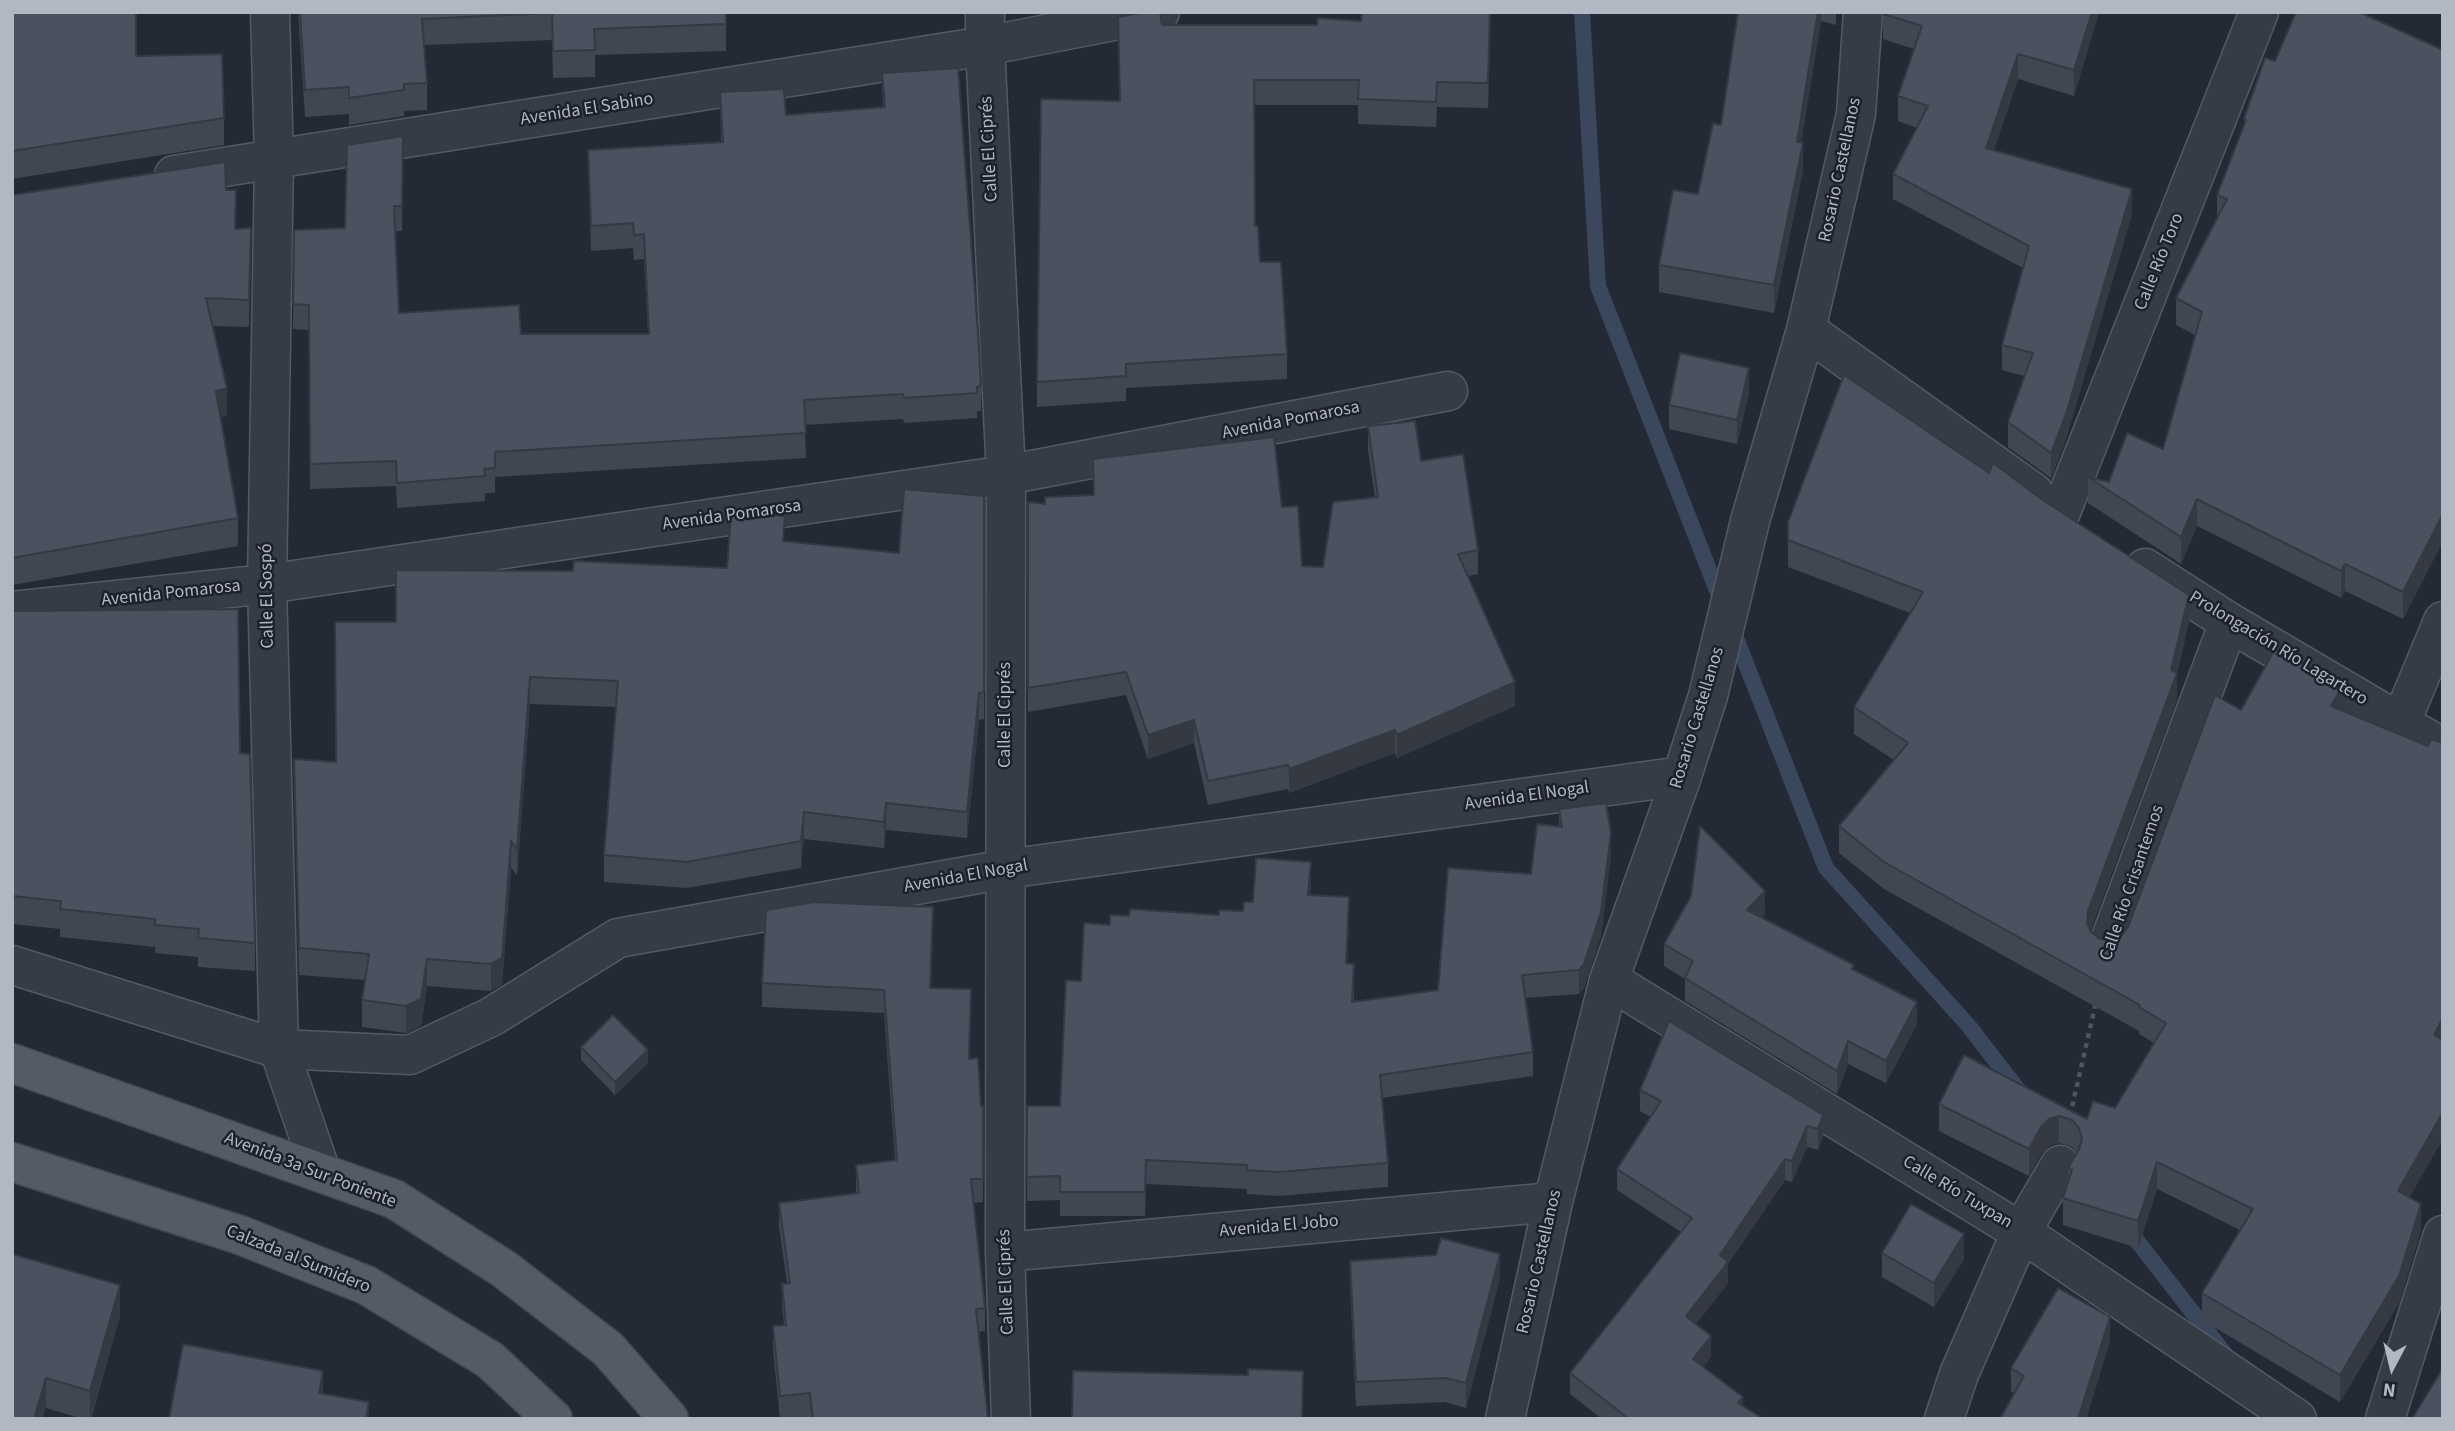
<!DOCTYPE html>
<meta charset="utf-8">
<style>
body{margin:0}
#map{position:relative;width:2455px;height:1431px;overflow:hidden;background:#232a35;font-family:"Source Sans 3",sans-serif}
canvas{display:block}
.frame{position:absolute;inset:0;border:14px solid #b1b7c3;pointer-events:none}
.north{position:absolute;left:2357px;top:1333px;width:70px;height:70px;-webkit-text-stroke:5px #1c212b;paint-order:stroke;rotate:187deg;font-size:19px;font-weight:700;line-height:28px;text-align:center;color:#b1b7c3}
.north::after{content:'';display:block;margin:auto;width:24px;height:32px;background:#b1b7c3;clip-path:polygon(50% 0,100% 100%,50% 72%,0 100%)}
</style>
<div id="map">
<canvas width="2455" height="1431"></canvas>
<div class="frame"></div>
<div class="north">N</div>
</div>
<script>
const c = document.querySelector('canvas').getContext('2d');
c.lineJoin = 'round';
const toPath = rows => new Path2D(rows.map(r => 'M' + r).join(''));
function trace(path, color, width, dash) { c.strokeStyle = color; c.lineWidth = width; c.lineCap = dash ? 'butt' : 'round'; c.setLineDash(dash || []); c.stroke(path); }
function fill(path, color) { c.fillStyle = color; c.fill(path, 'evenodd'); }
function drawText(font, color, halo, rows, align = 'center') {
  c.font = font + ' "Source Sans 3",sans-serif'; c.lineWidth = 5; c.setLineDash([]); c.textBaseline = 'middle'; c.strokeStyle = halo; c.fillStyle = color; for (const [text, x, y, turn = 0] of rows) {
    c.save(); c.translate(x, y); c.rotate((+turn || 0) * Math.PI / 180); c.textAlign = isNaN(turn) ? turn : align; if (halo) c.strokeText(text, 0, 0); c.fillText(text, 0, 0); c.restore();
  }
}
const stream = toPath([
 [1582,12,1598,286,1722,603],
 [1732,628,1826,868,1968,1025,2022,1095],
 [2127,1228,2225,1354]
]);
const path = toPath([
 [2070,1116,2096,1002]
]);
const minor = toPath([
 [270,12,274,160,267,584,279,1049,321,1172],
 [985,12,985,46,1006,475,1005,1252,1011,1419],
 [174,175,985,46,1160,12],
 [1806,330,2034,493],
 [2061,512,2259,12],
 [2145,568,2229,622,2443,748],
 [12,611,267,584,1006,475,1448,391],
 [2401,722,2443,621],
 [2108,946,2229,622],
 [12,965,279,1049,410,1055,491,1017,618,938,1006,869,1682,776],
 [1609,980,2021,1232,2297,1419],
 [1005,1252,1553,1202],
 [1505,1419,1553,1202,1609,980,1682,776,1708,696,1750,521,1806,330,1856,114,1863,12],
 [1944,1419,1959,1374,2021,1232,2060,1165],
 [2385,1419,2443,1235]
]);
const major = toPath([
 [12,1063,394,1199,504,1269,608,1349,669,1419],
 [12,1162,240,1235,366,1285,490,1360,553,1419]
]);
const wall = toPath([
 [12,12,136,56,224,118,224,145,12,179],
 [298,12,726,12,726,51,595,55,595,77,553,78,552,40,424,45,427,83,427,110,404,111,404,116,349,125,349,114,305,117],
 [813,12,838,12,813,14],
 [1362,12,1491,12,1488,108,1437,107,1436,127,1358,124,1358,105,1254,105,1255,226,1260,262,1287,354,1287,379,1126,388,1126,401,1037,407,1037,382,1120,101,1118,17,1162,25,1317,25,1361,21],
 [1738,12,1836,12,1836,25,1821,21,1801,142,1803,170,1774,313,1659,292,1659,265,1698,194,1721,125],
 [1883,12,2099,12,2074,96,2018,79,1994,150,2132,214,2066,439,2051,478,2008,447,2008,422,2024,376,2002,370,2002,345,2023,268,1893,199,1893,174,1917,128,1898,121,1898,96,1914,49,1883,39],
 [2443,50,2443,541,2403,619,2345,591,2341,598,2197,526,2181,564,2088,503,2088,477,2109,482,2163,449,2195,335,2176,325,2176,298,2217,218,2217,195,2244,126,2244,119,2275,61],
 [882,73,981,386,981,411,977,411,977,418,904,423,903,419,805,425,806,458,495,477,495,493,485,493,485,501,397,508,396,486,310,489,309,330,293,329,294,230,345,228,403,136,402,231,395,231,399,313,521,334,648,334,644,259,634,260,633,248,591,251,588,150,721,142,720,92,786,115,883,108],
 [226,190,236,229,251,228,249,327,212,326,227,416,221,417,238,518,238,546,12,585,12,195],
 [1749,392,1737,444,1669,429,1669,405],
 [1368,426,1421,461,1478,550,1478,574,1468,576,1515,706,1397,758,1395,753,1289,793,1288,789,1208,805,1194,743,1148,759,1126,695,1028,712,1028,502,1045,504,1093,495,1093,459,1282,507,1302,566,1323,567,1375,498,1368,450],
 [984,496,984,719,979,720,967,838,886,830,884,848,804,839,801,868,687,888,604,882,604,855,616,707,530,704,517,875,511,868,502,985,491,991,427,986,421,1026,406,1033,362,1027,362,1000,365,980,299,975,294,759,335,762,396,622,573,571,727,568,785,541,899,553],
 [1788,522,2189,622,2177,673,2177,700,2090,931,2100,939,2112,940,2122,935,2128,927,2241,710,2342,711,2428,746,2410,1197,2421,1231,2399,1303,2340,1402,2202,1320,2202,1293,2240,1230,2157,1189,2138,1248,2063,1225,2063,1198,2068,1183,2068,1168,2077,1152,2072,1147,2059,1143,2049,1146,2041,1154,2029,1176,1939,1131,1939,1104,2087,1119,2115,1108,2154,1043,2139,1034,2139,1031,1884,889,1839,853,1839,826,1894,760,1854,734,1854,707,1910,613,1788,567],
 [12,611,240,753,255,943,255,971,198,967,198,957,155,953,155,947,60,937,60,929,12,924],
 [1559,809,1611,856,1601,936,1584,988,1579,994,1525,998,1533,1052,1533,1076,1382,1098,1388,1163,1388,1187,1278,1196,1247,1194,1247,1189,1146,1184,1145,1216,1060,1216,1060,1200,1027,1201,1027,1106,1060,1106,1081,981,1110,925,1129,916,1219,915,1243,911,1253,902,1311,886,1310,895,1349,920,1347,963,1354,988,1354,1002,1438,990,1531,874,1559,826],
 [1765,914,1761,918,1854,970,1917,1024,1886,1083,1848,1064,1837,1094,1685,1001,1685,979,1664,966,1664,944],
 [933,931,931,988,971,1013,969,1059,981,1106,983,1106,983,1202,974,1203,985,1308,985,1331,978,1332,988,1419,810,1419,810,1417,780,1419,773,1350,773,1326,784,1325,782,1307,782,1284,787,1283,779,1226,779,1203,856,1194,856,1165,895,1160,884,1013,762,1007,762,983],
 [581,1047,648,1063,615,1095,581,1060],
 [1640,1090,1823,1115,1823,1137,1818,1150,1807,1147,1792,1182,1785,1180,1728,1264,1728,1283,1696,1324,1711,1357,1703,1367,1743,1406,1764,1419,1602,1419,1570,1394,1570,1373,1681,1232,1617,1190,1617,1169,1651,1117,1640,1111],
 [1882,1253,1964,1259,1934,1307,1882,1277],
 [12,1254,120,1316,91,1419,83,1419,46,1408],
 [1350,1261,1500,1278,1466,1408,1445,1402,1356,1406,1350,1285],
 [2110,1341,2086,1419,2000,1419,2014,1393,2011,1392,2011,1368]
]);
const shadedWall = toPath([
 [1490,12,1491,12,1488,108,1488,83],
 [1818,12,1821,12,1821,21,1797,169,1797,142],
 [2092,12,2099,12,2074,96,2074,70],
 [2018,54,2018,79,1986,173,1986,148],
 [1803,143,1803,170,1774,313,1774,285],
 [2132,189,2132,214,2066,439,2051,478,2051,453],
 [1749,368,1749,392,1737,444,1737,420],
 [227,388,227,416,216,418,216,391],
 [2197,499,2197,526,2181,564,2181,537],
 [2443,514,2443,541,2403,619,2403,592],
 [2345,564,2345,591,2341,598,2341,571],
 [2189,595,2189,622,2177,673,2177,700,2088,938,2088,911,2171,670],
 [530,677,530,704,517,875,517,849],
 [1515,682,1515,706,1397,758,1397,735],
 [2342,687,2342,714,2331,706],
 [979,693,979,720,967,838,967,812],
 [1194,720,1194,743,1148,759,1148,735],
 [1395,730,1395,753,1289,793,1289,769],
 [886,803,886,830,884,848,884,822],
 [804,812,804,839,801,868,801,841],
 [1611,833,1611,856,1601,936,1584,988,1579,994,1579,970],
 [511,841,511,868,502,985,491,991,491,964],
 [1311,862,1311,886,1308,919,1308,895],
 [1765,891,1765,914,1747,933,1747,910],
 [1349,897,1349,920,1346,987,1346,963],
 [933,907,933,931,930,1011,930,988],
 [427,959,427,986,421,1026,406,1033,406,1006],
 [1917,1002,1917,1024,1886,1083,1886,1061],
 [2443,1018,2443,1045,2434,1035],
 [1848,1041,1848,1064,1837,1094,1837,1071],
 [648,1050,648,1063,615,1095,615,1082],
 [2443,1112,2443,1139,2398,1218,2398,1191],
 [1823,1115,1823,1137,1818,1150,1818,1129],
 [2059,1116,2059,1143,2049,1146,2041,1154,2029,1176,2029,1149,2041,1127,2049,1119],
 [1807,1126,1807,1147,1792,1182,1792,1161],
 [1785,1159,1785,1180,1728,1264,1728,1283,1686,1337,1686,1316,1720,1255],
 [2157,1162,2157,1189,2138,1248,2138,1221],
 [2421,1204,2421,1231,2399,1303,2340,1402,2340,1375],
 [1964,1234,1964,1259,1934,1307,1934,1283],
 [1500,1254,1500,1278,1466,1408,1466,1383],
 [120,1285,120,1316,90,1419,90,1391],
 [2110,1317,2110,1341,2086,1419,2078,1419],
 [1711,1336,1711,1357,1693,1380,1693,1359],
 [323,1371,323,1395,319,1393],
 [46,1378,46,1408,43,1419,34,1419],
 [1743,1397,1743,1418,1738,1403],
 [369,1402,369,1419,366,1419]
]);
const building = toPath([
 [12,12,136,12,136,56,222,54,224,118,12,151,12,12],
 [300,12,726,12,726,24,594,29,595,50,553,51,552,13,422,19,427,83,404,84,404,90,349,98,349,87,305,90,300,12],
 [1145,12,1160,12,1162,25,1317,25,1318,18,1361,21,1362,12,1490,12,1488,83,1437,82,1436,102,1358,99,1359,80,1254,80,1255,226,1258,226,1260,262,1281,262,1287,354,1126,364,1126,376,1037,382,1041,99,1120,101,1118,17,1145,12],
 [1738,12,1818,12,1797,142,1803,143,1774,285,1659,265,1673,190,1698,194,1713,123,1721,125,1738,12],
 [1883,12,2092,12,2074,70,2018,54,1986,148,2132,189,2066,414,2051,453,2008,422,2033,353,2002,345,2029,246,1893,174,1928,106,1898,96,1922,26,1883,14,1883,12],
 [2296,12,2359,12,2443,50,2443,514,2403,592,2345,564,2341,571,2197,499,2181,537,2088,477,2109,482,2127,433,2163,449,2202,312,2176,298,2227,199,2217,195,2246,120,2244,119,2265,58,2275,61,2296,12],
 [958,68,978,333,981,386,977,387,977,393,904,398,903,394,804,400,806,433,495,452,495,468,484,469,485,476,397,483,396,461,310,464,309,305,293,304,294,230,345,228,347,145,403,136,402,206,394,206,399,313,519,305,521,334,649,334,644,234,634,235,633,223,591,226,588,150,723,142,720,92,784,89,786,115,885,107,882,73,958,68],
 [225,162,226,190,236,190,235,229,251,228,249,300,206,298,227,388,216,391,238,518,12,558,12,195,225,162],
 [1680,353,1749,368,1737,420,1669,405,1680,353],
 [1844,375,1989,473,1993,463,2044,501,2189,595,2171,670,2177,673,2088,911,2087,923,2091,932,2100,939,2112,940,2122,935,2128,927,2215,695,2241,710,2275,649,2342,687,2331,706,2428,746,2431,739,2443,743,2443,1018,2434,1035,2443,1040,2443,1112,2398,1191,2421,1204,2399,1276,2340,1375,2202,1293,2253,1209,2157,1162,2138,1221,2063,1198,2072,1170,2068,1168,2079,1149,2082,1139,2079,1128,2072,1120,2059,1116,2049,1119,2041,1127,2029,1149,1939,1104,1964,1055,2087,1119,2093,1101,2115,1108,2166,1023,2139,1007,2140,1005,1884,862,1839,826,1908,743,1854,707,1923,592,1788,540,1788,522,1844,375],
 [1415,421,1421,461,1463,454,1478,550,1458,554,1515,682,1397,735,1395,730,1289,769,1288,765,1208,781,1194,720,1148,735,1126,672,1028,688,1028,502,1045,504,1045,497,1094,495,1093,459,1274,437,1282,507,1298,506,1302,566,1323,567,1333,502,1378,497,1368,426,1415,421],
 [904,489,984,496,984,692,979,693,967,812,886,803,884,822,804,812,801,841,687,862,604,855,618,681,530,677,517,849,511,841,502,958,491,964,427,959,421,999,406,1006,362,1000,369,954,299,948,294,759,336,762,335,622,396,622,396,570,573,571,574,561,727,568,731,513,785,516,783,541,899,553,904,489],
 [238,609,240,753,250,754,255,943,198,938,199,929,155,925,155,919,60,909,61,901,12,896,12,611,238,609],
 [1606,803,1611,833,1601,912,1584,964,1579,970,1522,975,1533,1052,1380,1075,1388,1163,1278,1172,1247,1170,1247,1165,1146,1160,1145,1192,1060,1192,1060,1176,1027,1177,1027,1106,1060,1106,1066,980,1081,981,1084,923,1110,925,1110,915,1129,916,1130,909,1219,915,1219,910,1243,911,1244,902,1253,902,1256,858,1311,862,1308,895,1349,897,1346,963,1354,964,1352,1002,1438,990,1448,868,1531,874,1537,824,1562,827,1559,809,1606,803],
 [1700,826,1765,891,1747,910,1854,965,1852,969,1917,1002,1886,1061,1848,1041,1837,1071,1685,978,1693,961,1664,944,1691,896,1700,826],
 [814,902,933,907,930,988,971,989,969,1059,978,1058,981,1106,983,1106,983,1179,971,1179,985,1308,976,1309,988,1419,813,1419,810,1393,780,1396,773,1326,786,1325,782,1284,790,1283,779,1203,859,1193,856,1165,897,1160,884,990,762,983,766,910,814,902],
 [613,1015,648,1050,615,1082,581,1047,613,1015],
 [1669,1021,1823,1115,1818,1129,1807,1126,1792,1161,1785,1159,1720,1255,1728,1262,1686,1316,1711,1336,1693,1359,1743,1397,1738,1403,1764,1419,1629,1419,1570,1373,1692,1218,1617,1169,1661,1101,1640,1090,1669,1021],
 [1911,1204,1964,1234,1934,1283,1882,1253,1911,1204],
 [1441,1238,1500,1254,1466,1383,1445,1378,1356,1382,1350,1261,1436,1255,1441,1238],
 [12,1254,120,1285,90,1391,46,1378,34,1419,12,1419,12,1254],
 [2058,1288,2110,1317,2078,1419,2000,1419,2024,1376,2011,1368,2058,1288],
 [183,1344,323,1371,319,1393,369,1402,366,1419,169,1419,183,1344],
 [2443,1368,2443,1419,2412,1419,2443,1368],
 [1248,1369,1303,1371,1302,1419,1072,1419,1073,1371,1248,1375,1248,1369]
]);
const streetNames = [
 ["Avenida El Sabino",587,110,-9],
 ["Calle El Ciprés",990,149,-93],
 ["Rosario Castellanos",1841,170,-78],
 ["Calle Río Toro",2160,262,-68],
 ["Avenida Pomarosa",1291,421,-11],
 ["Avenida Pomarosa",732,516,-8],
 ["Avenida Pomarosa",171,594,-6],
 ["Calle El Sospó",268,596,-91],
 ["Prolongación Río Lagartero",2278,649,31],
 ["Calle El Ciprés",1006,715,-90],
 ["Rosario Castellanos",1698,718,-73],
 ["Avenida El Nogal",1527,797,-8],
 ["Avenida El Nogal",966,877,-10],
 ["Calle Río Crisantemos",2133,883,-71],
 ["Avenida 3a Sur Poniente",310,1171,21],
 ["Calle Río Tuxpan",1957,1193,31],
 ["Avenida El Jobo",1279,1227,-5],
 ["Calzada al Sumidero",298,1260,22],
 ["Rosario Castellanos",1540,1262,-77],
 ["Calle El Ciprés",1007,1282,-92]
];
trace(stream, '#3a475d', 16);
trace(minor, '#545a64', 41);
trace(major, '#404550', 41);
trace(path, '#49585b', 4.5, [5, 5]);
trace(minor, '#363c46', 38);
trace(major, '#545b66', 38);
fill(wall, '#404652');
fill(shadedWall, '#343942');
fill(building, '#4a515f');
trace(building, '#343942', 2);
drawText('18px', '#b1b7c3', '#1c212b', streetNames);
</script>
